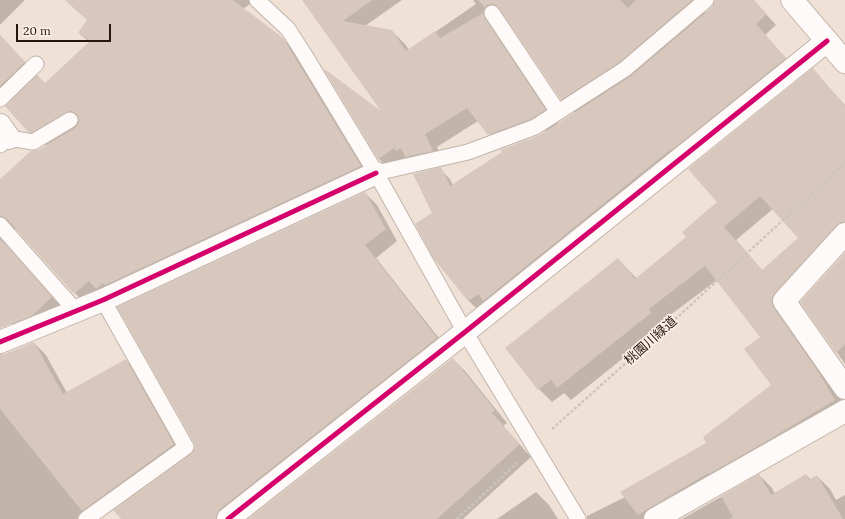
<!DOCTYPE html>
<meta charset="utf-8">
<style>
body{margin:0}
#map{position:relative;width:845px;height:519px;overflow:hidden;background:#f0e1d6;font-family:Lora,serif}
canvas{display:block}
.scale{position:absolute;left:16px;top:24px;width:95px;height:18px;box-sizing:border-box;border:2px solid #27160a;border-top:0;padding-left:5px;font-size:12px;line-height:14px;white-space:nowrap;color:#27160a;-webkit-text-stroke:3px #faf0e9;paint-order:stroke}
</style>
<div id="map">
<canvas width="845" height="519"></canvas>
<div class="scale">20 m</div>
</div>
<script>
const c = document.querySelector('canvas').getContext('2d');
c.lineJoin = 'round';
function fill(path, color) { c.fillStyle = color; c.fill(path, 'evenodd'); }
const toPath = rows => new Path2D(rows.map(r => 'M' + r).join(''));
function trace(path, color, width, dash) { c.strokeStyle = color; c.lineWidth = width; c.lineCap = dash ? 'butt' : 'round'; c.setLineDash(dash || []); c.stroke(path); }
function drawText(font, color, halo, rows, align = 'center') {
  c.font = font + ' Lora,"Noto Sans JP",serif'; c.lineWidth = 3.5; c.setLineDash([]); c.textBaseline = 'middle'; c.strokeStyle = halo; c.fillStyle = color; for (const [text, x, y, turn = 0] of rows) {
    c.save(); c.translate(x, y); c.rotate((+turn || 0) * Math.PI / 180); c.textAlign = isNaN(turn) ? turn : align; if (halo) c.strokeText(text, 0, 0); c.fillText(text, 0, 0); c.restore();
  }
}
const shadow = toPath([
 [0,0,25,0,0,25],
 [65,0,256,0,243,9,282,38,295,52,373,179,87,306,16,229,11,229,3,240,5,244,64,310,24,336,0,312,0,180,38,151,47,145,42,144,29,131,11,102,0,91,0,35,45,84,90,43,79,33,88,20],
 [303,0,402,0,365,26,392,31,405,44,409,50,476,4,473,0,695,0,709,16,728,0,753,0,776,25,765,35,795,69,479,311,469,301,435,258,434,214,440,169,450,179,453,185,540,136,547,130,502,147,478,121,437,147,444,163,391,171,379,159,326,71,384,115],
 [505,16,561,99,575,113,558,124,497,32,500,18],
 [813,70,845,105,845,242,787,306,786,322,845,404,665,519,587,519,587,516,625,497,708,444,773,385,762,337,717,280,661,322,663,326,571,400,564,393,552,402,539,389,618,259,637,279,687,237,719,202],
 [773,209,800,238,763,271,736,240],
 [365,193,377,205,397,241,376,258,449,351,235,519,130,519,195,458],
 [845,254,845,364,801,302],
 [34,343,46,355,67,393,126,360,137,372,185,456,96,519,0,519,0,362],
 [453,359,465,371,507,423,503,426,531,457,463,519,250,519],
 [759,475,772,488,775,494,806,475,811,480,817,476,830,489,836,500,845,495,845,519,682,519],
 [536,492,549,505,558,519,497,519]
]);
const building = toPath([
 [65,0,233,0,283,38,361,166,105,285,103,283,96,289,89,281,74,294,7,219,0,216,0,179,31,151,38,150,75,128,78,124,79,120,77,115,74,112,70,111,31,133,28,132,5,106,37,75,45,83,90,41,78,33,87,20],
 [302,0,372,0,343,21,392,30,406,51,435,31,440,38,483,13,485,18,546,110,531,119,488,135,467,108,425,134,433,151,405,157,401,148,396,151,394,148,378,159,323,68,381,111],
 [478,0,620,0,628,8,636,0,692,0,620,62,561,100,499,8,496,5,492,4,487,5,485,8],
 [715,0,754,0,767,14,756,24,786,58,672,150,671,149,483,301,479,294,468,301,434,259,415,224,432,213,413,174,441,167,450,186,502,152,500,150,540,135,631,76,712,7],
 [0,35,25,62,0,86],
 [813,68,845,106,845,222,841,222,836,226,775,293,772,297,772,303,774,308,817,370,835,400,770,439,709,474,708,473,638,515,620,492,706,443,703,437,771,385,744,349,760,337,705,266,649,309,651,313,557,388,551,380,538,390,505,348,618,258,635,279,686,237,682,232,717,202,688,169],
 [760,196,798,238,762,270,724,227],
 [365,192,386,229,365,245,437,338,220,509,217,514,216,519,121,519,113,510,191,454,195,447,194,443,117,307],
 [0,239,52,297,32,316,0,328],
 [845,253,845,344,836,353,800,302],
 [34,342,63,394,126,359,174,444,82,511,0,409,0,354,5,354],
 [453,358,495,410,492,413,520,444,437,519,248,519],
 [759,474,771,495,806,474,809,480,817,475,843,519,729,519,733,517,721,496]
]);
const path = toPath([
 [552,429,682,313,845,163],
 [457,519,517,463]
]);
const lane = toPath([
 [257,0,288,29,304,54,376,173,465,332,578,519],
 [492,13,558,112],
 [0,99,36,64],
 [0,145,9,138,33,142,70,120],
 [376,173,468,152,535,127,625,69,706,0],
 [0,225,76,311],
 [86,519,186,447,103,300]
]);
const street = toPath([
 [0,125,9,138],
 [845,234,784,301,845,388],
 [0,342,103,300,376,173],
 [228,519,465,332,827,41],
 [655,519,845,411]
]);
const secondary = toPath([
 [792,0,845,62]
]);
const cycleway = toPath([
 [0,342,103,300,376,173],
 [228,519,465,332,827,41]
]);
const streetNames = [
 ["桃園川緑道",651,341,-42]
];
fill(shadow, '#0003');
fill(building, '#d7c7bc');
trace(lane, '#c3b4a9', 17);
trace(street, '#c3b4a9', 24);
trace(secondary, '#c3b4a9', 24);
trace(path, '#cbc5c0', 2.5, [3, 2]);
trace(lane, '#fdfaf9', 15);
trace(street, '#fdfaf9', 22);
trace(secondary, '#fdfaf9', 22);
trace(cycleway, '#d6006c', 5);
drawText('13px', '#27160a', '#faf0e9', streetNames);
</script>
